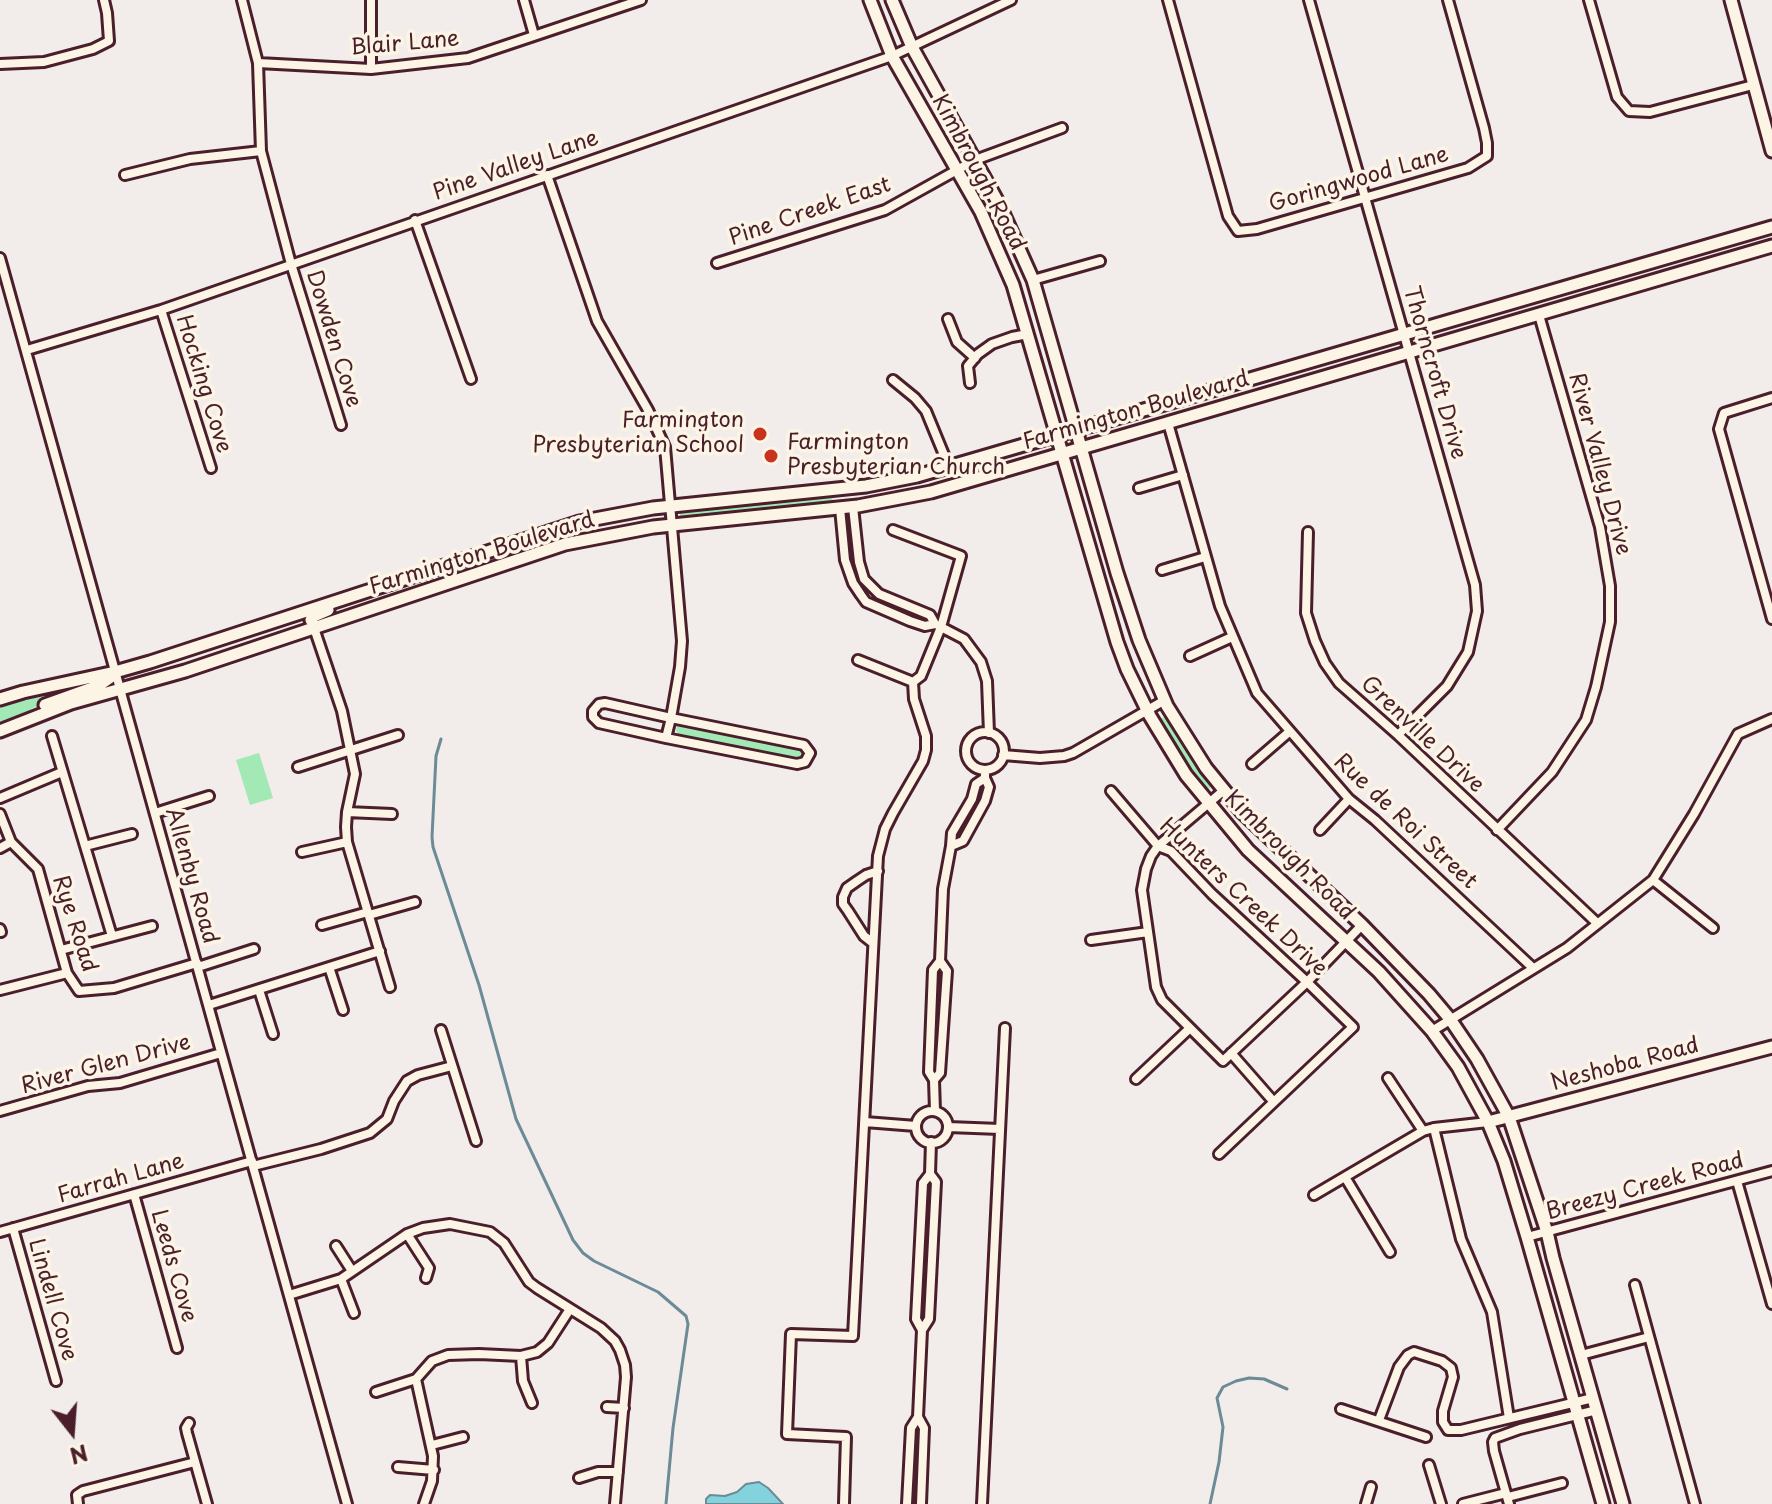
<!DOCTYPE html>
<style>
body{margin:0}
#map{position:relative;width:1772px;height:1504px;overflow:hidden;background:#f2ecea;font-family:"Playpen Sans",sans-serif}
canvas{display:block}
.north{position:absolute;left:32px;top:1392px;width:80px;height:80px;-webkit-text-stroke:6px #fcf5e5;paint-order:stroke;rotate:163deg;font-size:22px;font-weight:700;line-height:32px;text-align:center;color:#4a1f2b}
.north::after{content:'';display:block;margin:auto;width:28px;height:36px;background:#4a1f2b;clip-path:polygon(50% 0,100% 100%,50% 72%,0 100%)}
</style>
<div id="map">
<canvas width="1772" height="1504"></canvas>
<div class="north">N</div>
</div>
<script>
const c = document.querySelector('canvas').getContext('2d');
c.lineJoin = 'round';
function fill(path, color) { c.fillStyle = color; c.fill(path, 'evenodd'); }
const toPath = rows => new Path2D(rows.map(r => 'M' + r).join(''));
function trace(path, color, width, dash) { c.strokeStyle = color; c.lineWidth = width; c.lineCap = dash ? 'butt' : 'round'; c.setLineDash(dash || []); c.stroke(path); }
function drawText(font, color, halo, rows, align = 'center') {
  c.font = font + ' "Playpen Sans",sans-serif'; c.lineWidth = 7; c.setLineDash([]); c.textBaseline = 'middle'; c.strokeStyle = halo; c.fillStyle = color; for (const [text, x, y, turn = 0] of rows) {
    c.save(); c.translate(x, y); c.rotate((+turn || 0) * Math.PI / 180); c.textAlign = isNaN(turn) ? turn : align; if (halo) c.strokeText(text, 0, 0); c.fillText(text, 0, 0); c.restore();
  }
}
const green = toPath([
 [830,495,833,499,830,501,757,512,682,519,680,516,680,512,684,511],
 [94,683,45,702,0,725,0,705,44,694],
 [1166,717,1211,784,1209,790,1205,791,1189,769,1160,723,1162,718],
 [680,725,801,751,804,754,804,757,798,760,679,735,676,731,677,726],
 [259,753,273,798,250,805,236,760]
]);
const water = toPath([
 [759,1482,768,1488,783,1504,706,1504,706,1499,710,1495,725,1496,737,1492,746,1484,759,1482]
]);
const stream = toPath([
 [441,739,436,756,432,837,433,847,479,985,516,1119,573,1240,583,1253,594,1261,658,1292,686,1316,688,1324,673,1428,666,1504],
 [1210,1504,1219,1462,1223,1427,1217,1398,1223,1387,1236,1381,1249,1378,1264,1379,1287,1389]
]);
const street = toPath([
 [242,0,258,63,261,151,291,264,341,425],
 [524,0,534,35],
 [1168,0,1228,216,1238,231,1257,229,1468,168,1487,156,1487,143,1484,128,1448,0],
 [1309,0,1475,585,1477,611,1468,652,1447,686,1398,735],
 [1589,0,1617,97,1629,111,1650,112,1753,85],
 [258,63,371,69,468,58,641,0],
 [0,64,44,62,93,49,109,41,107,13,104,0],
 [371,69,371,0],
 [125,175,190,159,261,151],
 [547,175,597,321,648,410,665,447,682,641,680,667,671,718,804,745,810,753,805,762,797,764,666,738,599,723,593,717,593,711,599,704,605,703,671,718,666,738],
 [415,220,471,379],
 [0,258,347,1504],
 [717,263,885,210,975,160,1062,128],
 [1033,280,1100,261],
 [161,310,211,468],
 [948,319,957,342,975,358],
 [27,350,161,310,892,56,1011,0],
 [893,380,915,398,926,411,949,467],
 [970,383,968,366,978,354,992,344,1012,337,1028,334],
 [1772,398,1724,413,1719,429,1772,619],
 [1168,423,1220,606,1257,693,1349,799,1375,820,1533,968],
 [1139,488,1183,475],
 [840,508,845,560,853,583,861,595,866,602,910,621,925,626,935,624,930,615,879,594,864,579,859,562,853,507],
 [893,530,961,556,941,627,921,676,913,682],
 [1308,532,1306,613,1315,641,1325,663,1339,683,1398,735,1597,923],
 [1162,570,1205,557],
 [939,626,964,639,981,662,987,681,989,733],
 [314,628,342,711,355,774,347,812,346,827,347,842,390,987],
 [1190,656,1232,637],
 [858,660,913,682],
 '966 751a19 19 0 1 1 38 0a19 19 0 1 1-38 0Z',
 [52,736,112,936],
 [1003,755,1040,758,1064,756,1073,753,1165,700],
 [1252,764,1289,732],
 [298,767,398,735],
 [985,778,976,784,972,799,952,833,951,846,963,841,985,801,989,787,985,778,985,770],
 [1111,791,1158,846,1171,851,1212,894,1307,982,1353,1027,1219,1154],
 [1223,791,1158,846,1151,856,1146,869,1142,890,1156,987,1162,1000,1223,1061,1307,982,1362,925],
 [0,798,62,772],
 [347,812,392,814],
 [155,813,209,796],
 [0,814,11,842],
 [1320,830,1349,799],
 [1497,830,1552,772,1586,720,1596,687,1610,622,1610,586,1600,527,1539,315],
 [85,846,132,834],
 [0,848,11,842,38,869,67,973,79,991,114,988,197,963],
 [302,852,347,842],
 [1653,880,1713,928],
 [369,915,415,902],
 [322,925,368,912],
 [0,929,1,932],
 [1091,940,1148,932],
 [873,943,864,936,848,911,843,904,843,897,847,888,857,881,866,875,878,871],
 [61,950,152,926],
 [940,961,947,971,940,1073,934,1080,929,1072,933,970,940,961,943,889,951,846],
 [198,967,254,949],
 [329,967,343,1010],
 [0,990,67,973],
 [259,990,273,1034],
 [209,1005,380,951],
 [441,1030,476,1141],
 [1432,1031,1567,948,1653,880,1694,814,1738,734,1772,719],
 [1231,1053,1273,1101],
 [1388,1078,1423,1131],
 [1136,1079,1189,1029],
 [934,1080,935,1111],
 [0,1111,88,1086,120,1083,221,1053],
 '916 1127a16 16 0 1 1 32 0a16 16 0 1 1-32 0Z',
 [865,1122,916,1126],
 [948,1127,1000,1129],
 [1434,1128,1461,1239,1492,1312,1509,1418],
 [253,1166,321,1149,370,1133,387,1119,394,1101,407,1081,418,1075,452,1066],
 [930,1174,923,1183,916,1319,922,1330,929,1319,936,1182,930,1174,931,1142],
 [1345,1177,1390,1252],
 [1737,1181,1772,1304],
 [134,1194,177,1348],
 [1314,1195,1423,1131,1434,1128,1488,1122],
 [13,1228,56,1381],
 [0,1232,252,1161],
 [407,1234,429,1268,426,1278],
 [1527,1237,1772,1171],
 [336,1246,352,1271],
 [341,1279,354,1313],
 [1635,1285,1695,1504],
 [289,1295,341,1279,407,1234,423,1228,450,1224,490,1232,504,1243,529,1282,537,1288,601,1328,615,1341,620,1350,625,1365,626,1377,615,1504],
 [1581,1355,1649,1337],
 [521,1356,523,1381,532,1403],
 [376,1392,416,1379],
 [607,1407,624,1408],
 [1341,1409,1426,1437],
 [918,1417,924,1428,921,1504],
 [1379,1420,1399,1367,1408,1355,1414,1352,1442,1361,1451,1368,1453,1377,1443,1411,1443,1422,1448,1430,1461,1430,1593,1398],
 [189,1423,186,1428,187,1433,207,1504],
 [432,1445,463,1437],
 [1429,1465,1441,1504],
 [398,1467,434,1470],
 [579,1478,598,1472,618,1472],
 [1508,1497,1562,1483],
 [78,1504,77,1495,83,1491,195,1462],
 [424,1504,432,1481,433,1456,416,1379,432,1361,448,1355,479,1354,521,1356,537,1352,548,1343,570,1309],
 [844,1504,846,1437,787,1434,791,1334,853,1336,878,856,885,829,893,813,923,761,926,750,926,736,914,699,913,682],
 [907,1504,911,1428,918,1417,922,1330],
 [982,1504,1005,1028],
 [1366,1504,1371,1487],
 [1463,1504,1506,1493],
 [1509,1504,1494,1451,1493,1442,1495,1438,1520,1429,1597,1410]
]);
const secondary = toPath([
 [870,0,892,56,981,212,1013,285,1117,642,1127,669,1150,716,1186,775,1248,850,1379,972,1432,1031,1458,1067,1488,1122,1504,1161,1527,1237,1603,1504],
 [892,0,912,47,999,204,1033,280,1117,573,1139,640,1167,706,1206,768,1242,812,1362,925,1429,994,1450,1019,1477,1059,1509,1117,1547,1232,1553,1258,1623,1504],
 [1731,0,1772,151],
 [311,620,314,616,328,610],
 [0,699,23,692,115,672,150,662,579,522,653,508,866,486,917,476,1772,227],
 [45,705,98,686,115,674],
 [0,731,71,703,185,671,565,544,653,527,858,506,931,492,1772,246],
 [1488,1122,1772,1047]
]);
const markers = [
 [760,434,8,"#c8321e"],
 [771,456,8,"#c8321e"]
];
const streetNames = [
 ["Blair Lane",405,44,-5],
 ["Pine Valley Lane",516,166,-19],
 ["Kimbrough Road",978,173,62],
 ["Goringwood Lane",1359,180,-16],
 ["Pine Creek East",810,212,-19],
 ["Dowden Cove",333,339,73],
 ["Thorncroft Drive",1434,373,74],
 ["Hocking Cove",203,384,73],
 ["Farmington Boulevard",1136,411,-16],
 ["River Valley Drive",1599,464,75],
 ["Farmington Boulevard",482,554,-17],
 ["Grenville Drive",1422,735,43],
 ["Rue de Roi Street",1405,822,43],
 ["Kimbrough Road",1289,856,45],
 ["Allenby Road",191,876,74],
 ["Hunters Creek Drive",1243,898,43],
 ["Rye Road",74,924,72],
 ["River Glen Drive",106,1065,-15],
 ["Neshoba Road",1625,1065,-15],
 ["Farrah Lane",121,1179,-16],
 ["Breezy Creek Road",1645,1187,-15],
 ["Leeds Cove",173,1266,74],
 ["Lindell Cove",52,1300,74]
];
const poiNames = [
 ["Farmington",744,421],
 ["Presbyterian School",744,446],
 ["Farmington",787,443,"left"],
 ["Presbyterian Church",787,468,"left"]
];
fill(green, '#a2e9b6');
fill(water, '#82d3dd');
trace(water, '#6c8b96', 2);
trace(stream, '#6c8b96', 3);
trace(street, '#4a1f2b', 14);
trace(secondary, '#4a1f2b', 17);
trace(street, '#fcf5e5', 8);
trace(secondary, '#fcf5e5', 11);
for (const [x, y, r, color] of markers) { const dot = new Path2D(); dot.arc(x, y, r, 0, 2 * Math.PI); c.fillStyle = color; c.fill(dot); trace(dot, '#fcf5e5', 3); }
drawText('22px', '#4a1f2b', '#fcf5e5', streetNames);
drawText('22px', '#4a1f2b', '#fcf5e5', poiNames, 'right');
</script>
